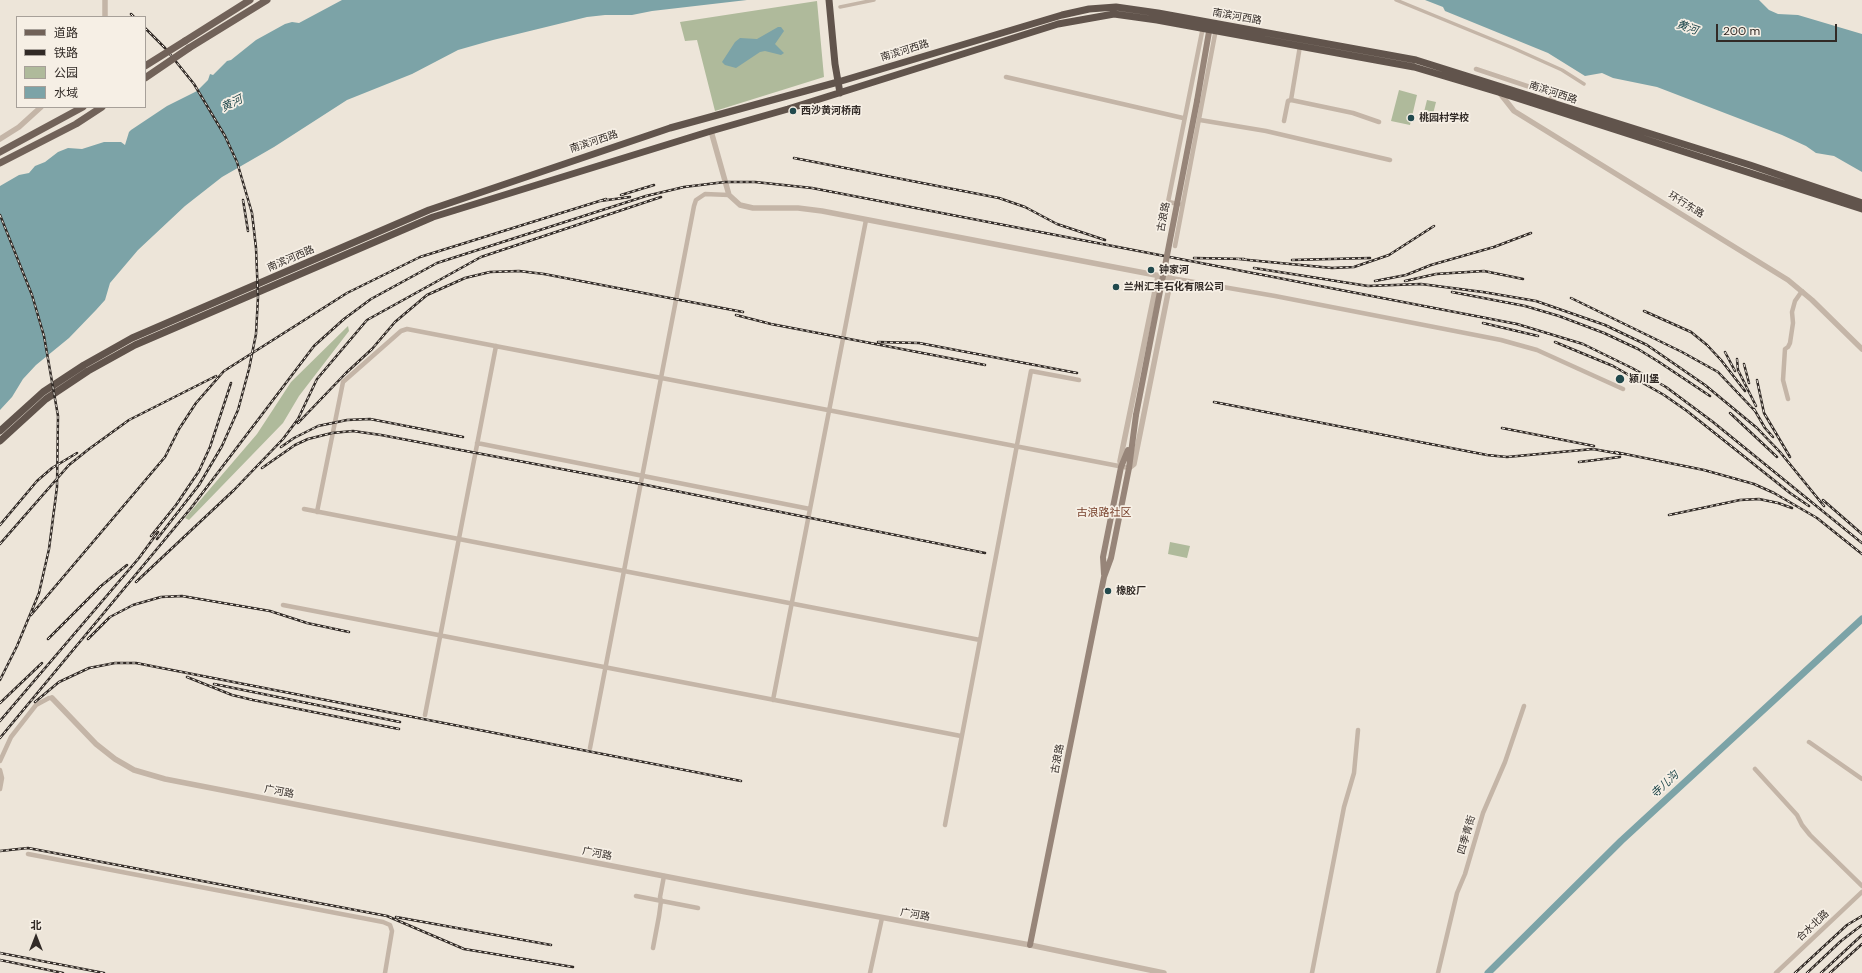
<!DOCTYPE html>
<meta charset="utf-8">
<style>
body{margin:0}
#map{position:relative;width:1862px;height:973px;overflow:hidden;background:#ede5d9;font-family:"DM Sans","Noto Sans SC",sans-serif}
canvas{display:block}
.legend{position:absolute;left:16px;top:16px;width:130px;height:92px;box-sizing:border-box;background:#f6efe5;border:1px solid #a7a099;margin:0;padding:5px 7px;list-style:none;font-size:12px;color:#312a26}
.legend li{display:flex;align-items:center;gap:8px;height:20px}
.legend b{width:20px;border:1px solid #a7a099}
.north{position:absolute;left:16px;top:917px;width:40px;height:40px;-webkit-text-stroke:3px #f6efe5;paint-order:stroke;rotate:0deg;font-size:11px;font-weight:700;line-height:16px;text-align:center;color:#312a26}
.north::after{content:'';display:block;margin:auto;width:14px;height:18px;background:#312a26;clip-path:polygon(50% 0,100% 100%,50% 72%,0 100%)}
.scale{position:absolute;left:1716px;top:24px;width:121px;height:18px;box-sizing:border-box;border:2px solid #312a26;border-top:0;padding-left:5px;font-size:12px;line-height:14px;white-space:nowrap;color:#312a26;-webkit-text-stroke:3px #f6efe5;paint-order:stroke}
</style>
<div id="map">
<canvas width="1862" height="973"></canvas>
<ul class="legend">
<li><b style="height:5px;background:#716259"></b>道路</li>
<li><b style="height:5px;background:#312a26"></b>铁路</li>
<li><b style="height:11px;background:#afba9b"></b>公园</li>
<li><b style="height:11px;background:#7ca3a7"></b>水域</li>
</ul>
<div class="north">北</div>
<div class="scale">200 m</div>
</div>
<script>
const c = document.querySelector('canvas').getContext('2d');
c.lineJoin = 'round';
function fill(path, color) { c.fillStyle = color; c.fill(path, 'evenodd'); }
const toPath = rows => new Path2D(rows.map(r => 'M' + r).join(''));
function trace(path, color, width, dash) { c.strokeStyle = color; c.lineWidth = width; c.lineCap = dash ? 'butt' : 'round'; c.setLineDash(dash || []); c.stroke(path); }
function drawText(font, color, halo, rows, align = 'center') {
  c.font = font + ' "DM Sans","Noto Sans SC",sans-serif'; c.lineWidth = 3.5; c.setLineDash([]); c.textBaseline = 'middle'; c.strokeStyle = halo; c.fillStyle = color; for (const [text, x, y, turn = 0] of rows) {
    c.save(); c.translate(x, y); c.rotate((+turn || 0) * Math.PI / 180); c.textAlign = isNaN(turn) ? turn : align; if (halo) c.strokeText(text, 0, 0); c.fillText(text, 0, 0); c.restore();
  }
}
const green = toPath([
 [817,1,824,77,715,111,697,40,685,41,680,22],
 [1399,90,1417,95,1410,125,1391,121],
 [1427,100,1436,102,1432,118,1423,116],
 [348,326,349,331,299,396,283,423,189,520,185,518,257,434,291,382],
 [1170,542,1190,546,1187,558,1168,554]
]);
const water = toPath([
 [342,0,747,0,652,11,632,15,605,15,587,17,493,40,458,50,412,74,347,100,274,147,222,177,185,206,138,250,110,283,105,300,96,310,69,338,36,365,23,379,12,397,0,410,0,186,19,175,29,173,35,166,45,162,58,152,68,148,82,149,104,142,121,142,125,145,129,132,131,130,167,106,197,91,208,80,210,74,213,75,227,61,231,60,256,40,285,24,292,22,299,23],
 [1425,0,1759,0,1769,10,1778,14,1798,15,1862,34,1862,172,1834,156,1816,153,1806,146,1782,135,1657,87,1613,78,1602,73,1585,76,1548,53,1445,11,1443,7],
 [778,27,781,27,784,31,775,44,784,53,781,55,765,51,760,52,736,68,725,65,722,62,735,42,740,38,757,39]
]);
const river = toPath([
 [1488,973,1621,841,1862,619]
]);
const pedestrian = toPath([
 [1396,0,1513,48,1562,70,1584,84],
 [840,7,874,0]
]);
const minor = toPath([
 [1300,46,1291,100,1353,113,1379,122],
 [1476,69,1548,93,1556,104],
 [1006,77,1183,118],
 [1200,120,1266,131,1390,160],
 [1284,121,1288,101,1291,100],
 [1179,204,1168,202,1203,27],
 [1175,246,1216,29],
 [1171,278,1275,296,1501,340,1537,350,1623,389],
 [1788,399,1783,380,1785,349,1788,347,1790,343,1793,323,1792,312,1795,301,1802,291],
 [477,443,810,509],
 [304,509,980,640],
 [317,512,343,382,401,331,407,329,1129,468],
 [283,605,961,736],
 [773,700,866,220],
 [425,715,496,346],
 [1809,742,1862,779],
 [590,748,694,206,696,200,705,194,729,195],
 [0,761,11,737,36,705,49,698,52,698],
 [1755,769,1797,815,1802,825,1810,835,1862,886],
 [0,770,2,778,0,789],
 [945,825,1031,371,1079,380],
 [28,854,383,922,390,925,392,931,385,973],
 [636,896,698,908],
 [653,948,659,916,661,901,660,897,664,876],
 [870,973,882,918],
 [1312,973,1344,807,1354,773,1358,730],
 [1438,973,1457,893,1465,874,1483,813,1505,762,1524,706],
 [1776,973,1862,892]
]);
const tertiary = toPath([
 [105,17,105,0],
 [1499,92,1514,111,1788,280,1812,300,1862,349],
 [711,131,729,195,740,205,753,208,798,208,822,211,1171,278,1134,464,1129,468],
 [0,139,19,127,41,107],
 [1121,467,1120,461,1158,276],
 [52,698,96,744,115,759,134,770,165,779,746,892,1030,945,1164,973]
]);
const secondary = toPath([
 [1197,101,1210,26],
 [1104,574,1103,557,1121,467,1128,450],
 [1030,945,1104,577,1111,558,1129,468,1136,415]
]);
const primary = toPath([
 [185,41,250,0],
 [189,48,267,0],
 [0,152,83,107],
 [0,163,76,124,102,107]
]);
const trunk = toPath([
 [829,0,835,64,840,93],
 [0,431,43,392,84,365,132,338,429,210,670,128,838,82,1062,15,1089,9,1116,7,1158,13,1416,60,1750,165,1862,203],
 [0,441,46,399,88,371,135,345,433,217,711,131,788,109,1058,24,1114,14,1157,20,1414,67,1498,92,1862,209]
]);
const rail = toPath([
 [131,14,134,17],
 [145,28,165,48,194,84,225,136,237,162,252,213,256,248,258,297,256,334,249,369,238,410,222,446,199,485,157,539],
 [794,158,999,198,1025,207,1057,224,1105,240],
 [621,195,654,185],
 [243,200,248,231],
 [600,201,630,197],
 [0,215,32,295,44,336,58,416,57,487,49,549,39,593,17,646,0,680],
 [1194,258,1244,259],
 [1238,259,1332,268,1354,267,1389,255,1434,226],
 [1292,260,1370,258],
 [1254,268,1368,286,1421,284,1483,292,1536,301,1605,325,1647,345,1705,385,1757,428,1780,452,1824,506],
 [1375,281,1406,275,1431,265,1494,247,1531,233],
 [1405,281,1436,274,1484,271,1523,279],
 [1452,292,1525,306,1559,316,1604,333,1638,349,1659,362,1710,396],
 [1571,298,1682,352,1718,372,1756,412],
 [1644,311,1691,332,1707,345,1721,360,1745,391],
 [736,315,771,324,985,365],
 [1483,323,1538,336],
 [878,342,919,343,1077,373],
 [1555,342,1613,366,1664,395,1687,411,1790,493,1809,506],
 [1725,352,1735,371],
 [1737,359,1738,370,1756,406],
 [1744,364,1749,383],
 [1757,380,1764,413,1790,457],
 [1214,402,1487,455,1507,457,1593,449,1621,454],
 [1754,409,1765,428,1773,437],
 [1730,413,1777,457],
 [298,423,346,373,372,349,395,322,427,295,465,278,490,272,519,271,544,274,743,312],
 [1502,428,1594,446],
 [281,447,294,438,318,426,347,420,370,419,463,437],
 [1615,452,1704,470,1754,484,1774,493,1817,518,1862,554],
 [1579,462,1620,457],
 [262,468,295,445,308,439,332,433,353,431,381,435,641,484,985,553],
 [1823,500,1862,534],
 [1669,515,1740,500,1759,499,1778,503,1792,508],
 [0,525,37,481,52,468,77,453],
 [151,536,176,505,199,471,210,447,231,383],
 [0,544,69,465,89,449,129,420,216,376],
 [136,582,234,490,283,439,298,419,317,379,367,320,481,257,661,197],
 [31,615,165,457,179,429,196,403,224,371,347,293,420,257,606,199],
 [48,639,101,586,127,565],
 [88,639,110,617,133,605,161,597,182,596,270,611,307,623,349,632],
 [187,677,232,695,253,700,399,729],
 [214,684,400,722],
 [35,702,59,682,89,668,115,663,136,663,741,781],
 [0,703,42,663],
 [0,721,139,558,158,532],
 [0,738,191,508,314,346,344,319,371,299,437,263,646,196,684,187,725,182,755,182,812,188,1517,324,1583,344,1632,368,1666,387,1713,422,1862,543],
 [0,851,28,848,387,916,464,949,573,967],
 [396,917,551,945],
 [0,953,104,973],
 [0,960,63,973],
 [1795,973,1847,925,1862,916],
 [1807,973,1841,941,1862,925],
 [1821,973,1862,935],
 [1830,973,1862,944]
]);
const secondaryBridge = toPath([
 [1136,415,1197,101]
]);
const primaryBridge = toPath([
 [145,66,185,41],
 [145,78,189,48]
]);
const markers = [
 [793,111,4,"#21494d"],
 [1411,118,4,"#21494d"],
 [1151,270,4,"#21494d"],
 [1116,287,4,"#21494d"],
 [1620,379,5,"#21494d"],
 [1108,591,4,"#21494d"]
];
const streetNames = [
 ["南滨河西路",1237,17,10],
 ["南滨河西路",905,51,-17],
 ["南滨河西路",1553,93,18],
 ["南滨河西路",594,142,-18],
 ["环行东路",1686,205,32],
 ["古浪路",1164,217,-79],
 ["南滨河西路",291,259,-23],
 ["古浪路",1058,759,-79],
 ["广河路",279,792,11],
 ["四季青街",1467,835,-74],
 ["广河路",597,854,11],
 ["广河路",915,915,10],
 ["合水北路",1813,926,-43]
];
const poiNames = [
 ["西沙黄河桥南",801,111],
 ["桃园村学校",1419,118],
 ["钟家河",1159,270],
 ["兰州汇丰石化有限公司",1124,287],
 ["颍川堡",1629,379],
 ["橡胶厂",1116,591]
];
const waterNames = [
 ["黄河",1687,28,19],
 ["黄河",232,104,-26],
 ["寺儿沟",1665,785,-43]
];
const neighbourhoodNames = [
 ["古浪路社区",1104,513]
];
fill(green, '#afba9b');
fill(water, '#7ca3a7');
trace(river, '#7ca3a7', 7);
trace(pedestrian, '#c4b5a7', 3.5);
trace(minor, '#c4b5a7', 4.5);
trace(tertiary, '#c4b5a7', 5.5);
trace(secondary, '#978579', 6);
trace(primary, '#716259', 7);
trace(trunk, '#61544c', 7);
trace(rail, '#312a26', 2.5);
trace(rail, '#f6efe5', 1, [3]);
trace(secondaryBridge, '#978579', 6);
trace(primaryBridge, '#716259', 7);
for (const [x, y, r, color] of markers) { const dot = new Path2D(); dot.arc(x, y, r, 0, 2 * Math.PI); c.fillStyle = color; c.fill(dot); trace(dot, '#f6efe5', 1.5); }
drawText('10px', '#312a26', '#f6efe5', streetNames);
drawText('bold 10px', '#312a26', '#f6efe5', poiNames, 'left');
drawText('italic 11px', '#21494d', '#f6efe5', waterNames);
drawText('11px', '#763f2a', '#f6efe5', neighbourhoodNames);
</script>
